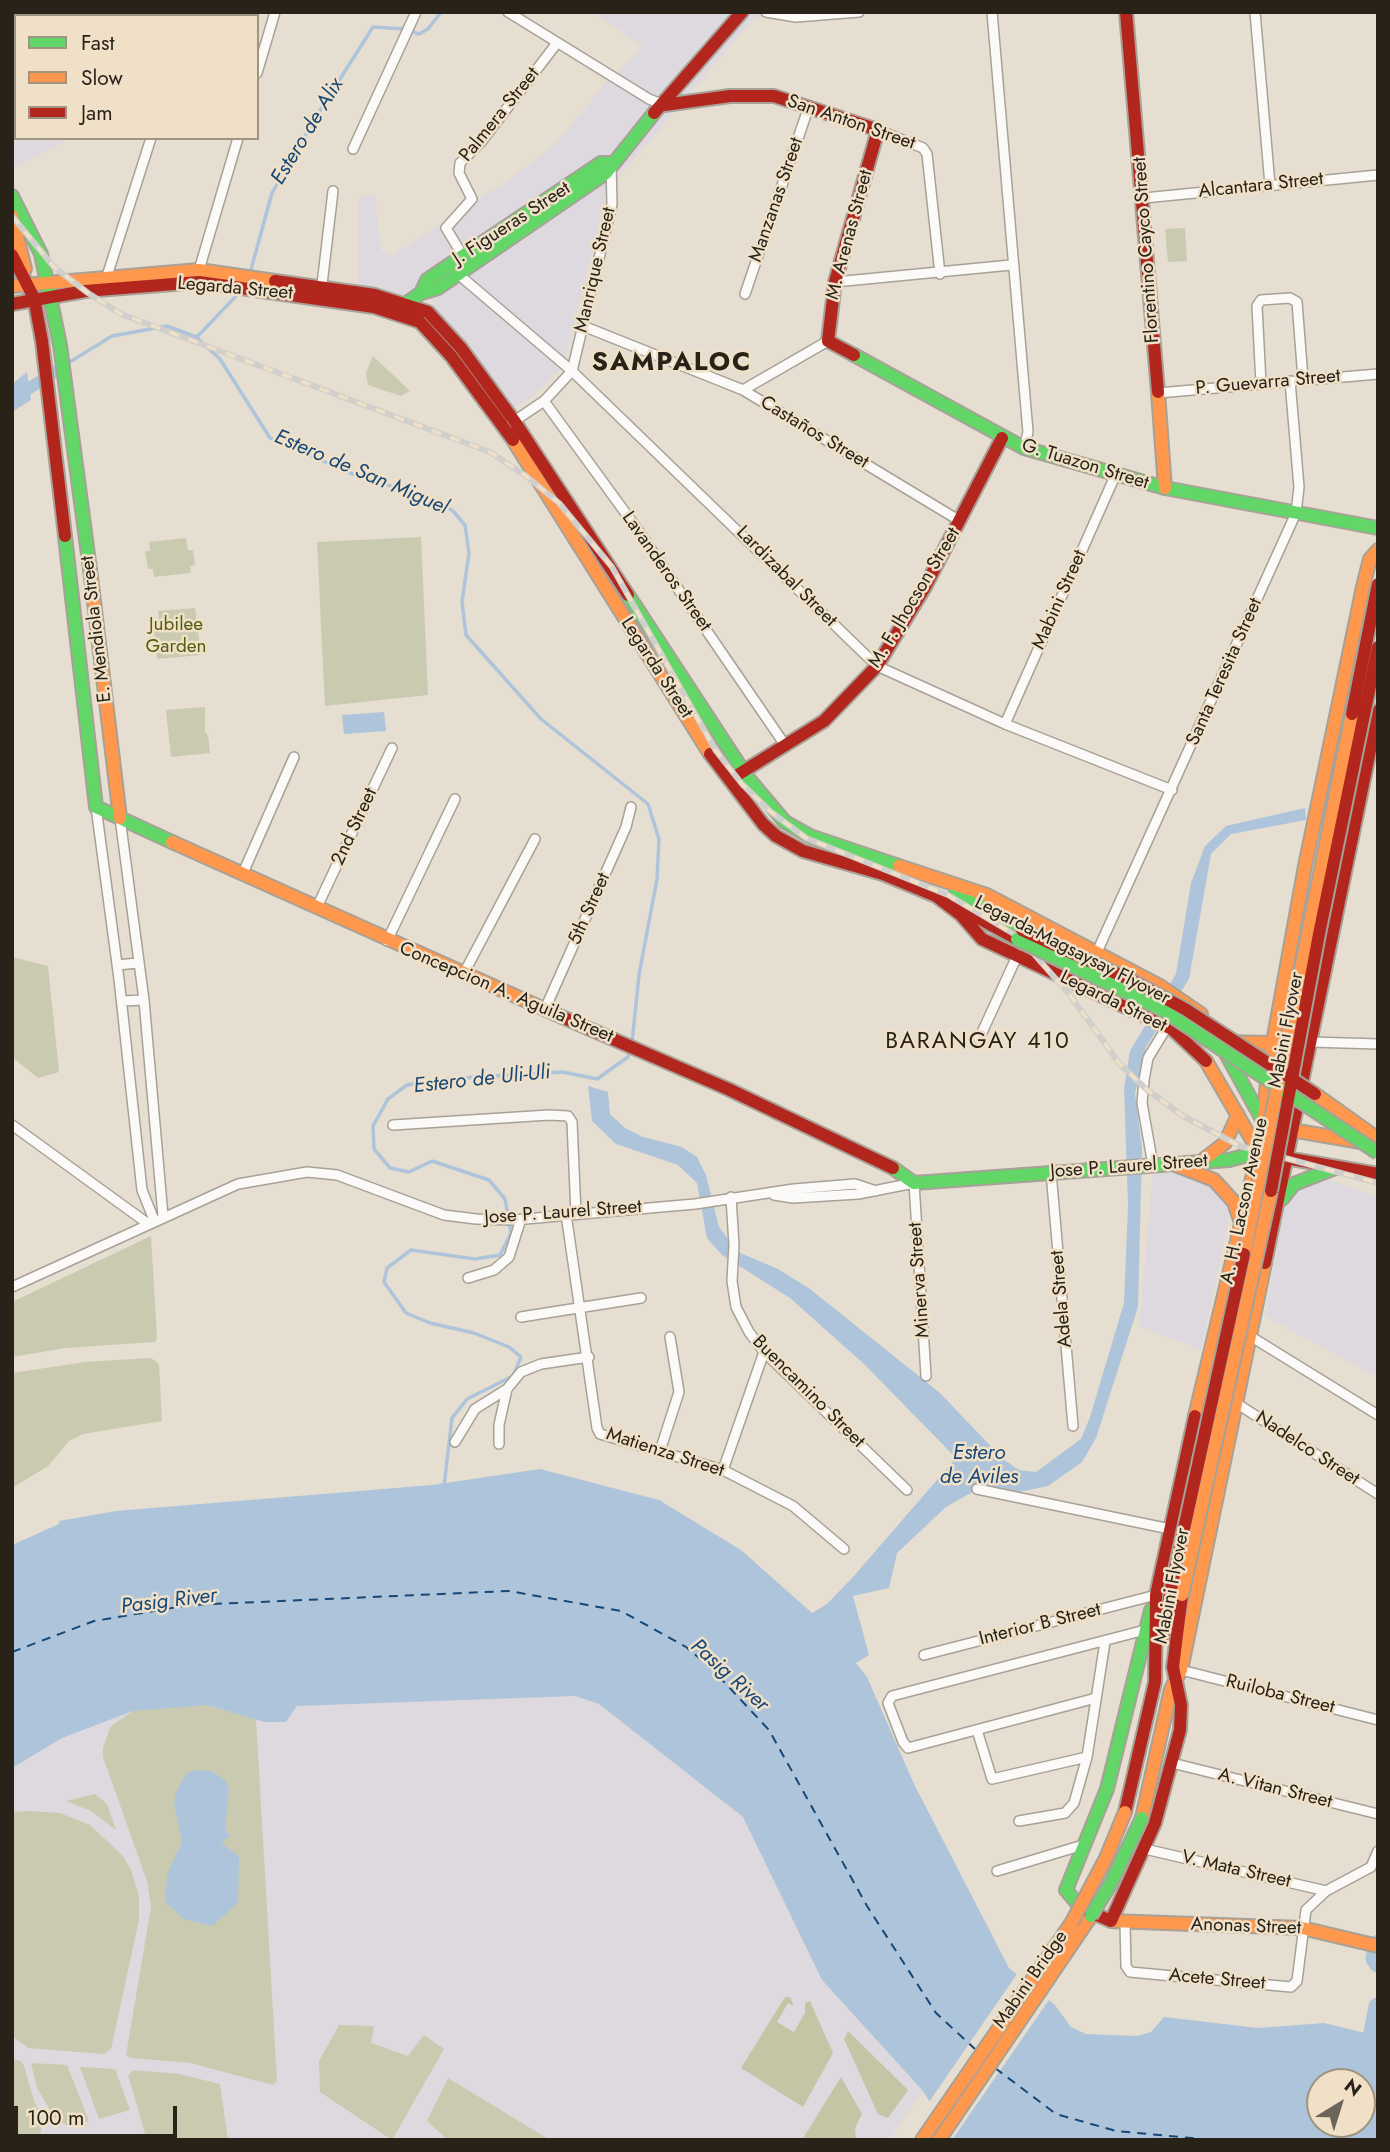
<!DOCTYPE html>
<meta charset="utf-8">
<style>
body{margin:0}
#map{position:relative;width:1390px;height:2152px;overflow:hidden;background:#e6ded0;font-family:Jost,sans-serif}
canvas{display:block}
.frame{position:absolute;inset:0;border:14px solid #282219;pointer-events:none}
.legend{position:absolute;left:14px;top:14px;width:245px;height:126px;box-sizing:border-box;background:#efe0c7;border:2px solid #9f9481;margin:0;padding:9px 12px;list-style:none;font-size:21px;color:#282219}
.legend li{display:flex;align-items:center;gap:14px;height:35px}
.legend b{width:35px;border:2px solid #9f9481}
.north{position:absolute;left:1306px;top:2068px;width:70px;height:70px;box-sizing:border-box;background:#efe0c7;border:2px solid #9f9481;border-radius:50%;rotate:38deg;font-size:19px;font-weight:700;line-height:28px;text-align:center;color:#282219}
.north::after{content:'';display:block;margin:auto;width:24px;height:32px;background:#6a6459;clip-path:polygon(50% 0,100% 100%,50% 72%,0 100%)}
.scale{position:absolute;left:14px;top:2106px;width:163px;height:32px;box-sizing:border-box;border:4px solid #282219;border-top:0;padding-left:9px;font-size:21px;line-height:24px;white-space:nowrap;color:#282219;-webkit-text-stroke:5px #efe0c7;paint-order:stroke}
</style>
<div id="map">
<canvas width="1390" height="2152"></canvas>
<div class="frame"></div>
<ul class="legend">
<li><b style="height:9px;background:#63d668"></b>Fast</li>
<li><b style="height:9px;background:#ff974d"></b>Slow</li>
<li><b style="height:9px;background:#b3261e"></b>Jam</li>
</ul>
<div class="north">N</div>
<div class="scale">100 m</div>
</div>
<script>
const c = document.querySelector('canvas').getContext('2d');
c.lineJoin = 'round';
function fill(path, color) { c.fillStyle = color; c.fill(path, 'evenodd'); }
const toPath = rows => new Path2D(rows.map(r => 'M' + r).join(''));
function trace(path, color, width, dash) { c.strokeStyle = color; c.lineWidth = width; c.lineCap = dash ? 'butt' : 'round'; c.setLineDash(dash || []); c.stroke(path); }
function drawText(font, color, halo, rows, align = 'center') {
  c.font = font + ' Jost,sans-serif'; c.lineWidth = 5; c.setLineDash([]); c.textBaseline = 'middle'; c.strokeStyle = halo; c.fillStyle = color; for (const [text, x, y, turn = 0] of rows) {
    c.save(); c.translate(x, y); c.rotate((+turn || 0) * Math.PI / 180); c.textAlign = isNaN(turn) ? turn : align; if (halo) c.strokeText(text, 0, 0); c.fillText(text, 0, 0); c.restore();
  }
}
const commercial = toPath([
 [592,12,782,12,753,19,608,190,564,365,535,395,510,411,434,310,434,302,358,286,359,196,375,195,381,251,391,256,513,177,557,142,607,81,644,47],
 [16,41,16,138,71,138,12,169,12,42],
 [1153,1173,1188,1173,1215,1188,1231,1209,1201,1350,1139,1326],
 [1331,1180,1378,1197,1378,1370,1375,1376,1265,1316,1287,1193,1306,1181],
 [561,1695,575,1696,599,1704,743,1817,822,1980,923,2091,889,2140,12,2140,12,1768,62,1738,133,1711,241,1714,264,1722,286,1722,297,1706]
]);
const green = toPath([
 [1185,228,1187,261,1168,262,1165,229],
 [373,356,410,391,401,396,368,385,366,373],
 [421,537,428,695,325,706,317,542],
 [186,538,188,550,193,550,195,565,190,566,191,573,154,577,153,569,148,569,145,551,150,551,149,542],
 [195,608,201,655,157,659,153,622,159,621,158,611],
 [205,707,205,732,208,735,210,753,171,757,166,710],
 [12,957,48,966,59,1072,38,1078,12,1057],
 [151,1236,157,1338,155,1342,66,1348,12,1357,12,1302],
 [151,1358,159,1364,162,1421,83,1434,69,1441,48,1466,12,1488,12,1373,85,1362],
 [178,1705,207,1705,256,1719,277,2081,273,2085,190,2063,131,2058,126,2055,151,1907,147,1881,103,1757,103,1747,111,1726,133,1711],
 [95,1794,107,1804,116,1830,91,1811,66,1801],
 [31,1811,60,1813,90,1825,123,1856,131,1870,139,1896,139,1920,111,2049,104,2054,28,2048,12,2036,12,1812],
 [339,2025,374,2026,371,2043,408,2056,424,2035,444,2049,392,2140,320,2092,319,2061],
 [12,2059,21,2061,24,2066,34,2101,42,2116,40,2140,12,2140],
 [31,2063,67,2065,89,2121,69,2127,55,2118,37,2088],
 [80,2067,115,2069,130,2110,99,2119],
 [134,2070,179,2074,220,2084,228,2140,147,2140,128,2075],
 [448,2078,550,2140,448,2140,427,2121]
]);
const forest = toPath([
 [785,1997,790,1997,794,2006,788,2003,777,2022,794,2032,805,2013,805,2003,810,2001,833,2053,803,2107,741,2068],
 [848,2031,908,2090,888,2118,878,2114,844,2039],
 [841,2077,862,2114,855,2128,856,2140,802,2140]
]);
const water = toPath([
 [27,372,31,400,12,412,12,384],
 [384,712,386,731,344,734,342,715],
 [1305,808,1306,820,1231,834,1211,854,1189,979,1146,1047,1135,1093,1142,1148,1138,1307,1096,1438,1082,1462,1048,1486,1005,1495,976,1490,946,1507,897,1553,889,1588,853,1596,869,1655,856,1663,867,1677,914,1784,1009,1968,1055,2005,1071,2027,1086,2034,1138,2036,1151,2032,1164,2017,1258,2028,1324,2023,1378,2036,1373,2054,1378,2056,1378,2140,953,2140,923,2091,822,1980,743,1817,599,1704,575,1696,297,1706,286,1722,264,1722,207,1705,133,1711,62,1738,12,1768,12,1545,59,1524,59,1521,116,1511,432,1485,540,1469,659,1500,741,1550,812,1613,827,1604,853,1577,956,1458,864,1364,790,1298,722,1255,707,1238,697,1183,678,1165,616,1144,592,1121,588,1086,608,1092,610,1114,625,1128,643,1137,682,1147,697,1157,706,1175,719,1227,738,1252,778,1269,810,1289,940,1393,1003,1459,1019,1470,1036,1472,1081,1439,1090,1417,1124,1303,1128,1206,1124,1088,1130,1051,1176,974,1191,883,1205,846,1226,826],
 [1320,2082,1362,2082,1362,2124,1320,2124],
 [194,1770,211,1771,225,1780,229,1789,225,1828,230,1836,221,1843,239,1856,238,1903,212,1926,184,1919,167,1904,165,1895,168,1872,182,1842,174,1804,176,1793,185,1775]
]);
const pier = toPath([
 [1019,1971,1051,1997,952,2140,949,2140,927,2105]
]);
const stream = toPath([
 [410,31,419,34,428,29,441,12],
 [250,273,272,193,314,120,373,27,404,29],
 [197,337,239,293],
 [65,365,112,336,167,326,196,337,220,359,270,438,350,473,437,501,453,511,465,525,469,553,462,602,466,635,541,719,648,804,659,839,657,879,639,975,632,1043],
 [444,1486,452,1418,467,1399,513,1376,521,1357,509,1347,474,1333,430,1323,406,1313,384,1282,387,1268,411,1250,475,1259,500,1255,511,1233,505,1199,489,1180,432,1161,409,1172,390,1168,374,1149,373,1126,388,1099,407,1085,445,1079,563,1072,597,1079,628,1057,630,1050]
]);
const canal = toPath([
 [12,399,58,370]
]);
const river = toPath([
 [1378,1944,1375,1958,1378,1963],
 [1362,2088,1378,2007]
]);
const ferry = toPath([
 [12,1652,94,1621,190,1605,509,1591,621,1611,686,1647,712,1669,769,1730,867,1906,936,2013,975,2049],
 [995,2068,1056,2114,1116,2131,1212,2140]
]);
const street = toPath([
 [508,12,649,99,664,105],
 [766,12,796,17,859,12],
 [992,12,1028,432,1024,448],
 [1255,12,1270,185],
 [187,16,188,12],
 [257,73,275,12],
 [878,130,923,148,927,154,940,274],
 [353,149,416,12],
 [1144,198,1378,175],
 [463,256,446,228,472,199,459,173,460,163,481,142,557,43],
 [199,270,238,138],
 [458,274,572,371,877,666,1005,724,1172,790],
 [107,276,151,138],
 [835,282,1011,265],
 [321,293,333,191],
 [745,294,809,106],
 [583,326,743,390,960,521],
 [1261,384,1257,306,1261,300,1290,298,1297,302,1303,379],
 [743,390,828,341],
 [1158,393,1378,374],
 [544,401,635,526,785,745],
 [510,424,544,401,572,371,612,204,611,163],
 [1005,724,1115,476],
 [96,807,119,979,142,1190,154,1220],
 [120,818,144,1000,163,1216],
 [243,873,294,757],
 [317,907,392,748],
 [387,941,455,799],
 [1097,952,1296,513,1299,487,1290,381],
 [117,965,138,963],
 [463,975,535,839],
 [122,1001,144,1000],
 [545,1009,626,827,631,807],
 [979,1039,1018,954],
 [1311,1042,1378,1044],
 [12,1125,147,1223],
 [393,1125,549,1115,568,1116,572,1122,576,1214],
 [1153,1165,1142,1103,1144,1080,1148,1058,1167,1027],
 [1051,1172,1073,1426],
 [774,1195,793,1198,858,1194,914,1183,926,1376],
 [731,1197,734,1245,732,1281,736,1307,749,1332,764,1352,907,1490],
 [566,1214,597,1428,600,1434,723,1470,793,1506,844,1549],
 [468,1278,494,1270,509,1257,521,1219],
 [12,1287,238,1184,307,1172,337,1175,444,1215,476,1219,514,1220,695,1204,794,1189,855,1184,876,1191],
 [521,1317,641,1298],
 [1250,1336,1378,1415],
 [1236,1403,1378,1494],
 [455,1442,475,1409,507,1389,521,1372,541,1364,589,1357],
 [499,1444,499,1425,507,1389],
 [660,1451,679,1392,670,1337],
 [723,1470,764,1352],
 [977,1489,1170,1529],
 [924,1655,1156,1595],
 [1181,1670,1378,1720],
 [1096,1698,908,1748,903,1742,888,1703,892,1696,1145,1630],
 [977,1730,992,1779,1087,1757],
 [1172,1763,1378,1814],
 [1019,1821,1065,1813,1074,1803,1087,1757,1105,1642],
 [1145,1849,1326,1891],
 [997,1871,1083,1845],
 [1125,1923,1126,1966,1130,1972,1291,1987,1297,1981,1306,1910,1326,1891,1371,1867,1378,1851]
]);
const fast = toPath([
 [12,196,41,254,60,345,91,577],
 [421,293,427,280,601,163,611,163],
 [401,307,421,293,438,288,606,173,654,113],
 [854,355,1024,448,1165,488,1378,528],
 [65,536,96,807,172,842],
 [628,595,747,777,785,822,810,836,899,866],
 [956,891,1022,930],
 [1224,1050,1264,1123],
 [893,1168,914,1183,1229,1160,1259,1152,1271,1144],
 [1282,1199,1294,1184,1335,1168],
 [1081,1908,1066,1890,1107,1789,1151,1610]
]);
const slow = toPath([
 [12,216,25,269],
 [12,286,199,270,275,281],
 [1158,392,1165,488],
 [513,440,710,754],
 [91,577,120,818],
 [172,842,562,1017],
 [899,866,987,895,1160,986,1201,1014],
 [1219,1042,1272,1043],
 [1206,1061,1259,1152],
 [1315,1094,1378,1139],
 [1286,1129,1378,1145],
 [1263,1131,1268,1070,1305,866,1363,587,1370,559,1378,550],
 [1203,1160,1225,1143,1238,1115],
 [1173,1164,1214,1180,1234,1202,1241,1223],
 [1195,1416,1253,1174],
 [1142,1818,1171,1689,1181,1670,1265,1263],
 [1111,1921,1302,1928,1378,1946],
 [922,2140,1072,1922],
 [939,2140,1091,1916]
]);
const jam = toPath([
 [1126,12,1158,392],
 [664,105,730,96,774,96,878,130,835,282,828,341,854,355],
 [654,113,742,12],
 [12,255,34,298,42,341,65,536],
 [275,281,375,295,428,312,461,348,515,422,628,595],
 [12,304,85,291,199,282,374,307,420,322,451,356,513,440],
 [710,754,763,824,776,836,803,851,883,874,936,896,961,915,982,939,1172,1029,1206,1061],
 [739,774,824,721,877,666,925,587,1002,438],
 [958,907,1017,939],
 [562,1017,728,1089,893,1168],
 [1280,1157,1378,1174],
 [1265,1263,1378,711],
 [1163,1636,1170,1593],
 [1125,1812,1155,1682,1156,1595,1195,1416],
 [1081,1908,1111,1921,1155,1823,1180,1730,1181,1705,1173,1667,1182,1595]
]);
const rail = toPath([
 [12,216,54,267,88,293,121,314,490,452,526,476,559,503,612,567,716,751,742,784,771,812,806,838,948,895,1019,937,1070,995,1119,1063,1146,1089,1183,1116,1240,1146,1378,1183]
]);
const fastBridge = toPath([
 [1017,939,1161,1009,1378,1153],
 [1091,1916,1111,1883,1142,1818]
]);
const slowBridge = toPath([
 [1244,1254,1352,714],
 [1182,1595,1271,1191],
 [1072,1922,1106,1858,1125,1812]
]);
const jamBridge = toPath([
 [1352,714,1378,584],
 [1022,930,1133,981,1185,1009,1315,1094],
 [1271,1191,1319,934,1378,647],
 [1170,1593,1244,1254]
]);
const streetNames = [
 ["Palmera Street",500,115,-51],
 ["San Anton Street",851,123,19],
 ["Alcantara Street",1261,186,-6],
 ["Manzanas Street",777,200,-71],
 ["J. Figueras Street",512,224,-33],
 ["M. Arenas Street",850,235,-75],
 ["Florentino Cayco Street",1147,250,-94],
 ["Manrique Street",596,270,-77],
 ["Legarda Street",235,289,5],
 ["P. Guevarra Street",1268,383,-5],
 ["Castaños Street",814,433,31],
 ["G. Tuazon Street",1085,465,17],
 ["Lavanderos Street",666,572,55],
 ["Lardizabal Street",786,577,45],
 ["M. F. Jhocson Street",915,598,-59],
 ["Mabini Street",1060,600,-66],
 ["E. Mendiola Street",97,629,-97],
 ["Legarda Street",656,668,57],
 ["Santa Teresita Street",1225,672,-66],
 ["2nd Street",355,827,-65],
 ["5th Street",590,909,-66],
 ["Legarda-Magsaysay Flyover",1072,951,27],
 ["Concepcion A. Aguila Street",506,993,23],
 ["Legarda Street",1113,1002,26],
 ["Mabini Flyover",1287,1030,-79],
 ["Jose P. Laurel Street",1129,1167,-4],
 ["A. H. Lacson Avenue",1245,1201,-78],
 ["Jose P. Laurel Street",563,1213,-4],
 ["Minerva Street",920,1280,-94],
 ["Adela Street",1062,1299,-95],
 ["Buencamino Street",808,1392,45],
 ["Nadelco Street",1307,1449,33],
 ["Matienza Street",665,1453,18],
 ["Mabini Flyover",1173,1586,-79],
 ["Interior B Street",1040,1625,-14],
 ["Ruiloba Street",1280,1695,14],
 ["A. Vitan Street",1275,1789,14],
 ["V. Mata Street",1236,1870,13],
 ["Anonas Street",1246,1927,2],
 ["Mabini Bridge",1031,1980,-55],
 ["Acete Street",1217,1980,5]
];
const parkNames = [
 ["Jubilee",176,625],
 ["Garden",176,647]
];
const waterNames = [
 ["Estero de Alix",308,132,-59],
 ["Estero de San Miguel",361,473,23],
 ["Estero de Uli-Uli",482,1080,-6],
 ["Estero",979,1454],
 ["de Aviles",979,1478],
 ["Pasig River",169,1602,-7],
 ["Pasig River",729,1676,42]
];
const quarterNames = [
 ["BARANGAY 410",978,1042]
];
const districtNames = [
 ["SAMPALOC",672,364]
];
fill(commercial, '#ded9de');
fill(green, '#c9cab0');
fill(forest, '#c3c5a5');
fill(water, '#aec4da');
fill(pier, '#e6ded0');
trace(stream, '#aec4da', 3.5);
trace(canal, '#aec4da', 12);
trace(river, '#aec4da', 19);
trace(ferry, '#154878', 2, [9, 7]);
trace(street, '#a7a197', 12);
trace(fast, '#a7a197', 16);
trace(slow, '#a7a197', 16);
trace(jam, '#a7a197', 16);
trace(street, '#fbfaf8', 9);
trace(fast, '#63d668', 12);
trace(slow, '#ff974d', 12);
trace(jam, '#b3261e', 12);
trace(rail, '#d1cfcb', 6);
trace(rail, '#efe0c7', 3.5, [10]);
trace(fastBridge, '#a7a197', 16, []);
trace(slowBridge, '#a7a197', 16, []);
trace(jamBridge, '#a7a197', 16, []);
trace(fastBridge, '#63d668', 12);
trace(slowBridge, '#ff974d', 12);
trace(jamBridge, '#b3261e', 12);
drawText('19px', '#282219', '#efe0c7', streetNames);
drawText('19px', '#545e13', '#efe0c7', parkNames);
drawText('italic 21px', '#154878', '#efe0c7', waterNames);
c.letterSpacing = '2px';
drawText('23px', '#282219', '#efe0c7', quarterNames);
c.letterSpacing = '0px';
c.letterSpacing = '2px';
drawText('bold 26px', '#282219', '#efe0c7', districtNames);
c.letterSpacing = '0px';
</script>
